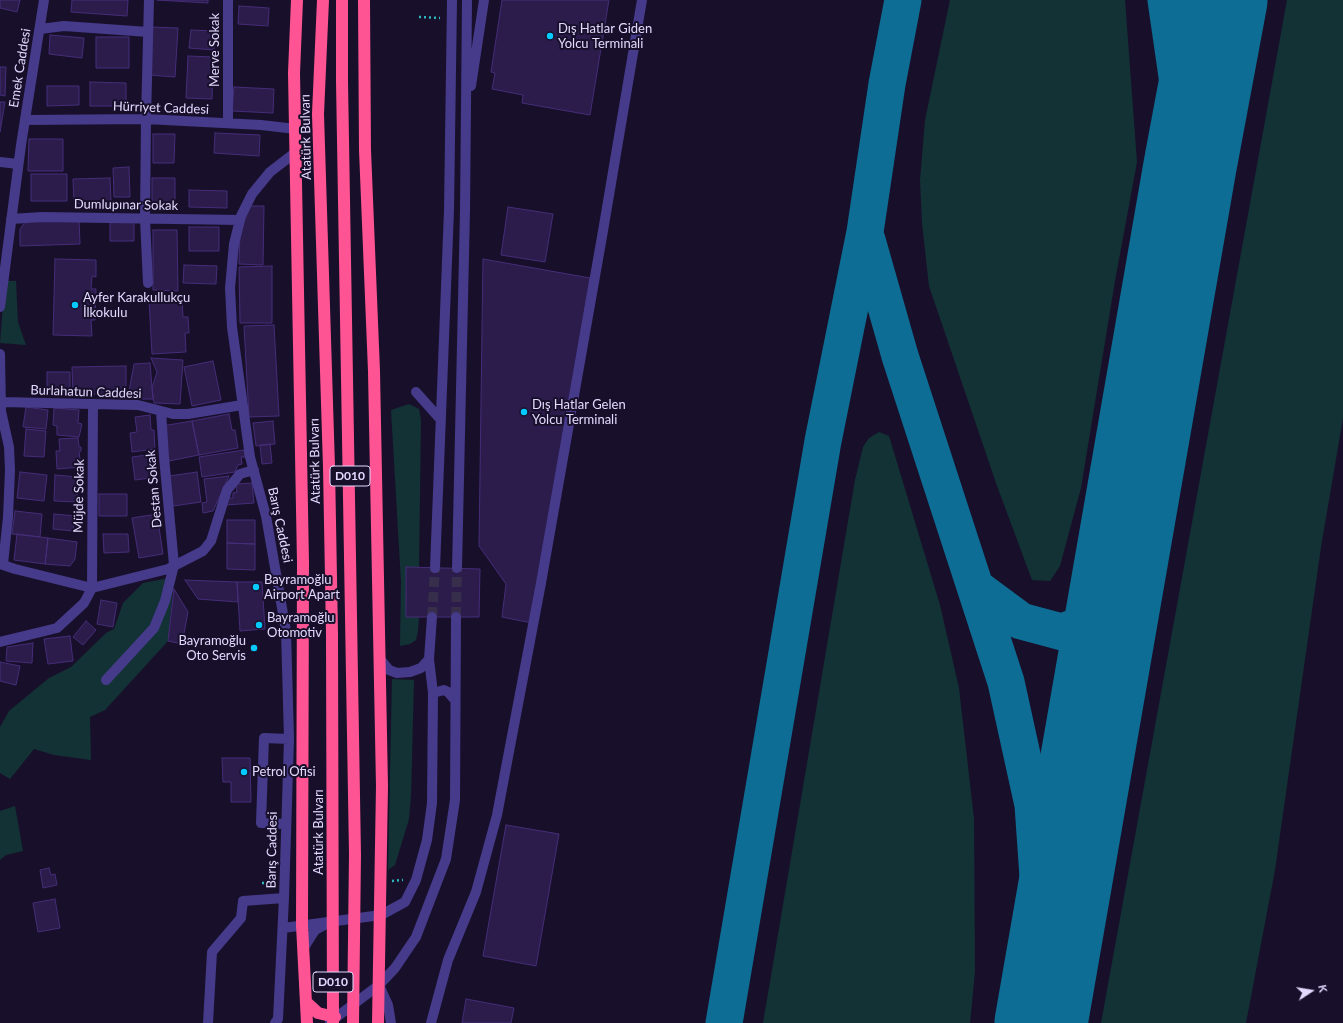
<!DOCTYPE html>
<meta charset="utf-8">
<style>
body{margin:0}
#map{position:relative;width:1343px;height:1023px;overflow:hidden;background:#18102a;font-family:Lato,sans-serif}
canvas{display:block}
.north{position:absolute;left:1291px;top:971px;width:40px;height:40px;-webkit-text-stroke:3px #18102a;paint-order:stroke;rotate:78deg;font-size:11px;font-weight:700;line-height:16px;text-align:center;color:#e2d9ff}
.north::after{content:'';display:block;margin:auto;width:14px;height:18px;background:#e2d9ff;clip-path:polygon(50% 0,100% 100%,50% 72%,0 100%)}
</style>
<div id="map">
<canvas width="1343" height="1023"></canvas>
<div class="north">K</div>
</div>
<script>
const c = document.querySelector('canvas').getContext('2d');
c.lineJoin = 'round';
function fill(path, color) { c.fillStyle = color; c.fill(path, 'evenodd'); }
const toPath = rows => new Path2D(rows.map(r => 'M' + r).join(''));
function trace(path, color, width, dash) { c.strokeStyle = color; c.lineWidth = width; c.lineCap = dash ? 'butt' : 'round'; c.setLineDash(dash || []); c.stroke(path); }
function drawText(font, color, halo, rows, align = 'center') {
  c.font = font + ' Lato,sans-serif'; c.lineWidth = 4; c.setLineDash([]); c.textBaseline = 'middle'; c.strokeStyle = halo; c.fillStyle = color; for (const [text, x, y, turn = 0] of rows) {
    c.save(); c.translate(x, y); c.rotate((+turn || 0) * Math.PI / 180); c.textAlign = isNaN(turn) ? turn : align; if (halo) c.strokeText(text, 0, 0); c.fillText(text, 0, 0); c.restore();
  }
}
const green = toPath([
 [950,0,1125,0,1137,162,1115,281,1081,488,1060,566,1050,581,1032,580,996,483,929,286,922,223,920,180,925,120],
 [1287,0,1343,0,1343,418,1321,547,1275,870,1246,1023,1101,1023],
 [5,281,16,281,18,322,26,345,0,343],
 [409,404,419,409,421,420,419,567,406,567,406,616,419,617,418,631,416,640,410,644,400,646,401,582,391,410],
 [879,432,889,436,940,605,959,688,974,819,975,971,970,1023,763,1023,855,480,863,447,869,438],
 [174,577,168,641,105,710,90,717,91,760,54,755,34,749,10,779,0,773,0,727,9,711,49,678,71,667,106,633,114,629,123,603,143,583],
 [392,679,414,680,411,796,409,819,395,865,388,870],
 [15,806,23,851,6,855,0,860,0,811]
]);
const taxiway = toPath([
 [1166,0,1190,166],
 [867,240,900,356,1006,682,1033,805,1040,905,1039,1023],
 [975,587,1021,621,1062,632,1087,623,1117,595],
 [724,1023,823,441,865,232,887,84,903,0]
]);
const runway = toPath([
 [1041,1023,1190,166,1221,0]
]);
const building = toPath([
 [0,0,20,0,17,12,0,8,0,0],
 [72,0,128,0,127,16,71,12,72,0],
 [157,0,208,0,208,3,157,0],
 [502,0,609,0,590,115,522,103,523,95,492,89,495,73,491,72,502,0],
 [239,6,269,8,268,26,238,24,239,6],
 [152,27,178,28,175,77,149,75,152,27],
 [191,30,215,31,214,50,189,48,191,30],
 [50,35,84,38,82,58,49,54,50,35],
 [96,37,129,37,129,68,96,68,96,37],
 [188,56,213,57,212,99,186,98,188,56],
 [0,67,6,67,5,96,0,95,0,67],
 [90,82,126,83,126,106,90,106,90,82],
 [47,86,79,86,79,105,47,106,47,86],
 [234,87,274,89,273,113,232,111,234,87],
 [0,102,5,102,0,132,0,102],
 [215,133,260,135,259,156,214,153,215,133],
 [153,134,175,134,174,163,153,163,153,134],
 [29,139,63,139,63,171,28,171,29,139],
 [129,167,130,197,114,197,113,168,129,167],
 [31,174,67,174,67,201,31,201,31,174],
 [110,178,111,202,74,204,73,179,110,178],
 [152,178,175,178,175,207,152,207,152,178],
 [189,190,227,191,227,208,189,207,189,190],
 [250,206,264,206,263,265,239,264,240,231,250,206],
 [508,207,553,214,545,262,501,255,508,207],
 [79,219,80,244,20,246,20,229,26,221,79,219],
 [110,221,134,221,134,241,110,241,110,221],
 [189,227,219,227,219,251,189,251,189,227],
 [153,230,177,230,178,291,153,290,153,230],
 [55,259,96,260,96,277,92,276,91,289,96,289,95,320,91,320,92,336,53,335,55,259],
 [483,259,590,278,532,623,502,617,506,584,479,546,483,259],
 [184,265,217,266,216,284,183,283,184,265],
 [272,266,272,323,240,323,239,267,272,266],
 [182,299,183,317,188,317,189,333,185,333,186,352,152,354,149,300,182,299],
 [274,325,279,416,249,417,244,326,274,325],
 [151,358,183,360,180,404,154,403,152,388,157,372,151,358],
 [213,361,221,400,192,406,184,367,213,361],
 [150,363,153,399,142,399,129,391,134,364,150,363],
 [126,366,126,394,73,394,72,367,126,366],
 [47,372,70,372,70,394,47,394,47,372],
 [26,407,48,410,46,429,23,427,26,407],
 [54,408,79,410,78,423,82,424,79,437,57,435,57,426,53,425,54,408],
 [229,414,232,430,235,430,238,448,199,455,192,421,229,414],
 [150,415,151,430,154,430,155,449,132,452,130,433,137,432,135,417,150,415],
 [192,421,199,455,169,461,162,426,192,421],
 [273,421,275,444,256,446,253,423,273,421],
 [26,429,46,431,44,457,24,456,26,429],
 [78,438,79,447,81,447,81,451,79,452,81,467,57,469,56,451,60,451,59,439,78,438],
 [270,444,272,463,262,464,260,445,270,444],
 [244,450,245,457,241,457,242,464,238,465,235,472,202,477,199,457,244,450],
 [154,454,157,477,135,480,132,457,154,454],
 [20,472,47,475,44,501,17,498,20,472],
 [197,472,201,502,173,506,169,476,197,472],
 [55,475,78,477,77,502,54,501,55,475],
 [229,476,213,511,203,513,202,503,207,502,204,479,229,476],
 [252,483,254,503,226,505,227,498,233,498,233,493,237,492,236,484,252,483],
 [99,494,127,494,127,516,99,516,99,494],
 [15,511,42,514,40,537,12,534,15,511],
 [54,514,75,516,73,531,53,529,54,514],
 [157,514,163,554,139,558,132,518,157,514],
 [227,520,255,520,255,544,227,543,227,520],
 [17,534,48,538,45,564,14,560,17,534],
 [103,534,128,534,129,552,104,553,103,534],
 [48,538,77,542,75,559,70,566,45,564,48,538],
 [227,543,255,544,255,570,227,569,227,543],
 [406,567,480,569,479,617,406,617,406,567],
 [185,580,237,582,238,602,198,599,185,580],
 [237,582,262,582,265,629,240,631,237,582],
 [174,589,188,612,182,644,168,641,174,589],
 [101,600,117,603,113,627,97,624,101,600],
 [86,621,96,630,83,645,73,637,86,621],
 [70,636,73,661,48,664,44,639,70,636],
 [33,643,32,663,6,661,7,647,33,643],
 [0,662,20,666,16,685,0,681,0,662],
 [222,758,250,758,251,802,231,802,231,782,223,782,222,758],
 [506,825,559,834,536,966,483,956,506,825],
 [49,868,51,875,55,874,57,885,43,888,40,870,49,868],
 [55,899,60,928,38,932,33,903,55,899],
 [466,999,514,1008,511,1023,462,1023,466,999]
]);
const minorTunnel = toPath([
 [432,617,435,568],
 [456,617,457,568]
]);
const path = toPath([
 [419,17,440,18],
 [392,881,403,880],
 [262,883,273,883]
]);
const minor = toPath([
 [40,29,64,26,148,32],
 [471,86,484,0],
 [25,120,146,119,261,125,296,129],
 [228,123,228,0],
 [0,162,18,164],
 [11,219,42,217,240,220],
 [148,283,145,219,146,119,149,0],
 [0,307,21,145,44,0],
 [0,354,1,411,9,447,10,470,8,517,3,564],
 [416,392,441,420],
 [0,402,138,405,173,414,188,414,242,405],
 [0,564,15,569,92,588,93,404],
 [435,568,449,210,452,0],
 [457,568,465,210,467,0],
 [0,642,57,628,84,603,92,588,168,569,203,551,211,541,227,490,240,474,254,470],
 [380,659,389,670,397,673,410,672,421,668,429,659],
 [106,680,154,628,165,601,174,565,164,457,161,411],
 [433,693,444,690,448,692,454,699],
 [285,824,261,823,264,738,289,739],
 [283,928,381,915,405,902,416,880,427,840,432,803,433,693,429,659,432,617],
 [303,949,315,930,326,924],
 [379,985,388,1005,391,1023],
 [330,1022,379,985,395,968,416,937,446,859,455,800,456,617],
 [208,1023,212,952,241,918,243,901,284,898],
 [275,1023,278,1019,284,898,289,739,286,631,266,516,250,457,232,327,230,288,234,244,241,216,252,194,270,172,296,152],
 [431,1023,448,960,476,892,497,815,541,583,603,231,642,0]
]);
const highway = toPath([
 [297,0,294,73,303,563,302,925,307,1023],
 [364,0,365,150,374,371,382,786,378,1023],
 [306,1002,318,1013,335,1017]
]);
const highwayBridge = toPath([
 [323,0,318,114,329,467,332,634,333,1023],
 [342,0,342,81,355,854,353,1023]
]);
const markers = [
 [550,36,4,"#05caff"],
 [75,305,4,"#05caff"],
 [524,412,4,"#05caff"],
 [256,587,4,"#05caff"],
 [259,625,4,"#05caff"],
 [254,648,4,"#05caff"],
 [244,772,4,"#05caff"]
];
const shields = [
 [350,476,40],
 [333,982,40]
];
const shieldNames = [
 ["D010",350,476],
 ["D010",333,982]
];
const poiNames = [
 ["Dış Hatlar Giden",558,29],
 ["Yolcu Terminali",558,44],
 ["Ayfer Karakullukçu",83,298],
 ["İlkokulu",83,313],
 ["Dış Hatlar Gelen",532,405],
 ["Yolcu Terminali",532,420],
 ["Bayramoğlu",264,580],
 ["Airport Apart",264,595],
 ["Bayramoğlu",267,618],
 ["Otomotiv",267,633],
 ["Bayramoğlu",246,641,"right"],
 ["Oto Servis",246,656,"right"],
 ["Petrol Ofisi",252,772]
];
const streetNames = [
 ["Merve Sokak",215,50,-90],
 ["Emek Caddesi",20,68,-81],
 ["Hürriyet Caddesi",161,108,2],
 ["Atatürk Bulvarı",306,137,-91],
 ["Dumlupınar Sokak",126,205,1],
 ["Burlahatun Caddesi",86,392,2],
 ["Atatürk Bulvarı",315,461,-91],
 ["Destan Sokak",154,489,-95],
 ["Müjde Sokak",79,496,-89],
 ["Barış Caddesi",280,525,78],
 ["Atatürk Bulvarı",319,832,-90],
 ["Barış Caddesi",272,850,-89]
];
fill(green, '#133235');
trace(taxiway, '#0e6d94', 37);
trace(runway, '#0e6d94', 93);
fill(building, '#2b1c4c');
trace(building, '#452d78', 1);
trace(minorTunnel, '#362e4a', 10, [10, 5]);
trace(path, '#2db7bf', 2.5, [2, 3]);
trace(minor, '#463a8a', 10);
trace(highway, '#ff5493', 12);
trace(highwayBridge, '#ff5493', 12);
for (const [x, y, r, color] of markers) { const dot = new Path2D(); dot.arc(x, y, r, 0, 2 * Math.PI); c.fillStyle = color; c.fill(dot); trace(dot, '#18102a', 1.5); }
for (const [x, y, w] of shields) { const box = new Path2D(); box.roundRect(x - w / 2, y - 10, w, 20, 3); c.fillStyle = '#18102a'; c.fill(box); trace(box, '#e2d9ff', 1); }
drawText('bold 12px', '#e2d9ff', null, shieldNames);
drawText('13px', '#e2d9ff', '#18102a', poiNames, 'left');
drawText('13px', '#e2d9ff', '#18102a', streetNames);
</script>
